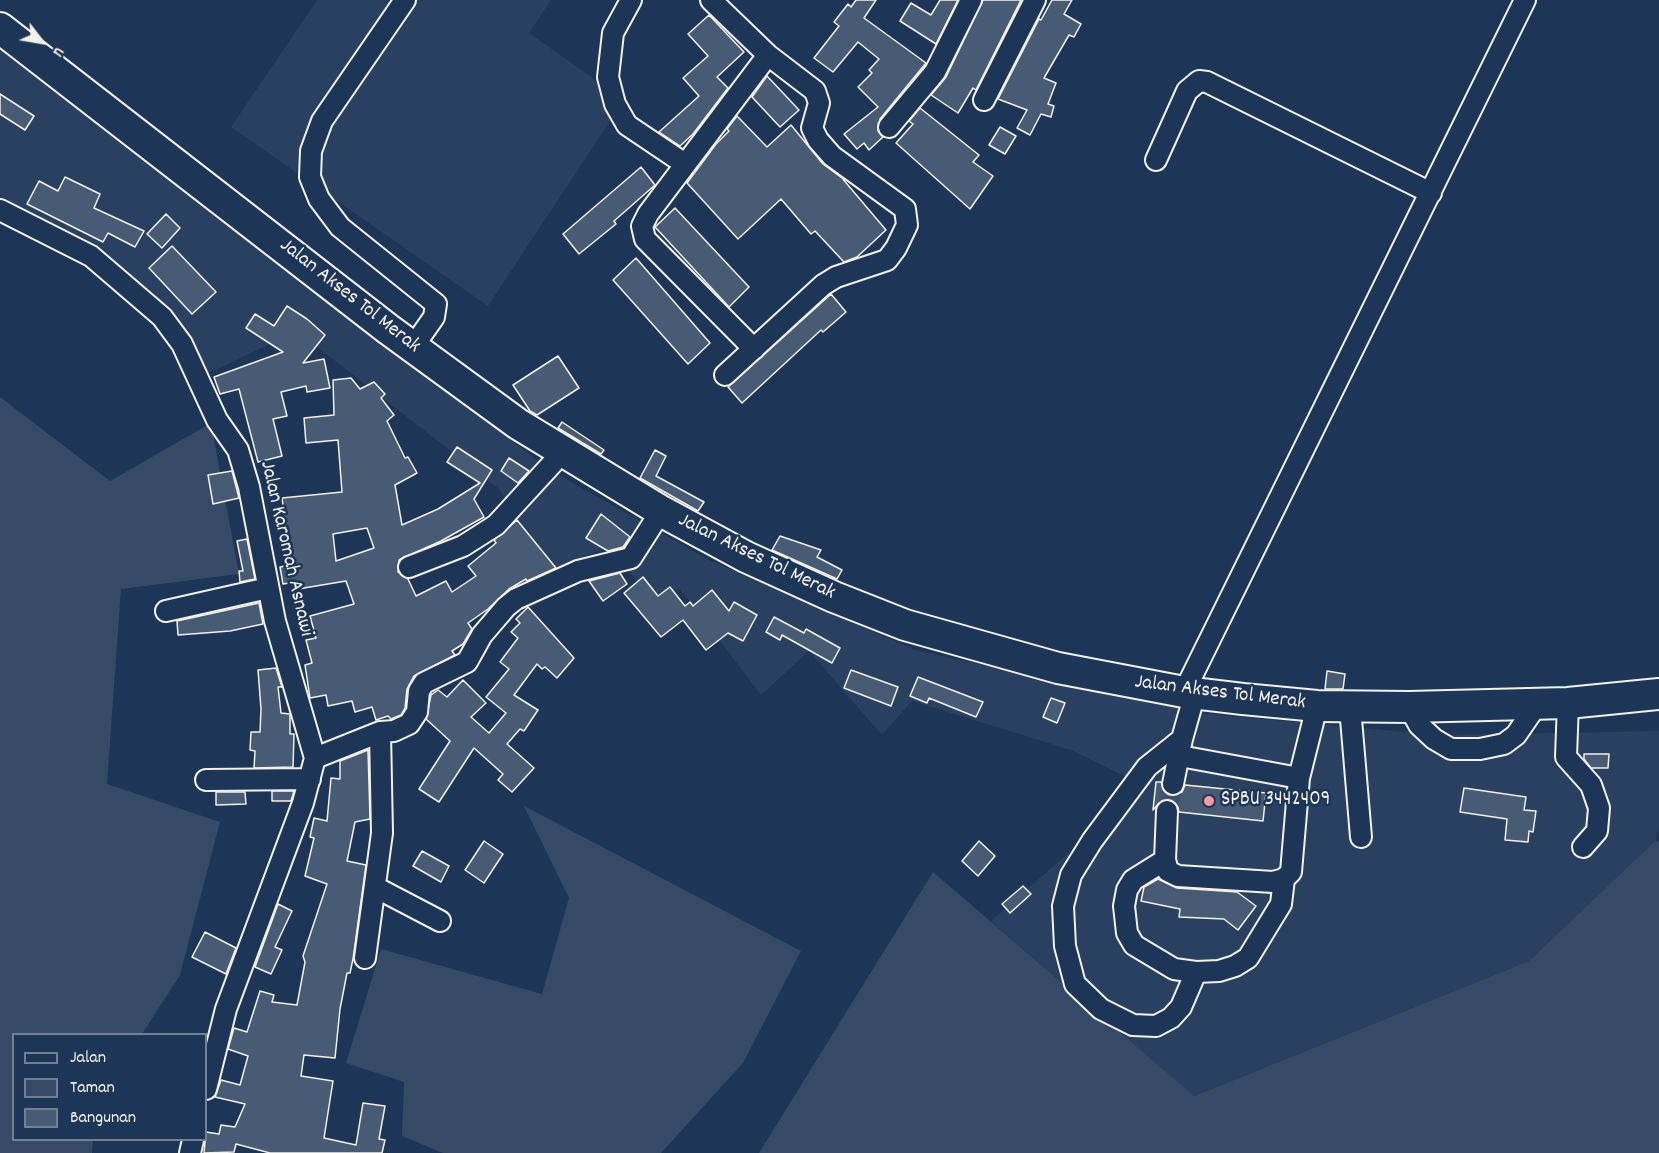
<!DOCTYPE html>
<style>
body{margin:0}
#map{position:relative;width:1659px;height:1153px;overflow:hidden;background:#1d3557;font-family:Dekko,sans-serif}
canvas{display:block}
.legend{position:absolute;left:12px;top:1033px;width:195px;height:108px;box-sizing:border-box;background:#1d3557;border:2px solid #738091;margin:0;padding:8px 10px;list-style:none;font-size:18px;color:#f4f1e8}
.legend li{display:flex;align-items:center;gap:12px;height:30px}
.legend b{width:30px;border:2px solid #738091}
.north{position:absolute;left:12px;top:12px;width:60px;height:60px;-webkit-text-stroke:4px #1d3557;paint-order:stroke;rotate:121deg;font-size:16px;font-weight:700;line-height:24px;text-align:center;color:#f4f1e8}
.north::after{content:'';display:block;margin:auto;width:21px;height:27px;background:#f4f1e8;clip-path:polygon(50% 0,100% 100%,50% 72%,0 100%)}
</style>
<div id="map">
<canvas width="1659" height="1153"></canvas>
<ul class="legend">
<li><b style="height:8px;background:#1d3557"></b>Jalan</li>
<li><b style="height:16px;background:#354a67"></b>Taman</li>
<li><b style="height:16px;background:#485b74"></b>Bangunan</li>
</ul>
<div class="north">U</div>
</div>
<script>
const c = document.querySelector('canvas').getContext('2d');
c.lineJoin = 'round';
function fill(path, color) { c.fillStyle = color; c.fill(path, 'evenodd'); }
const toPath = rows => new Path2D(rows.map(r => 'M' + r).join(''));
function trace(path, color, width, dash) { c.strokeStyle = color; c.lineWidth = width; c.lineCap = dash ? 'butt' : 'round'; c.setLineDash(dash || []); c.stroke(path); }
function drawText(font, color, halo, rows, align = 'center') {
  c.font = font + ' Dekko,sans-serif'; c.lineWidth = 5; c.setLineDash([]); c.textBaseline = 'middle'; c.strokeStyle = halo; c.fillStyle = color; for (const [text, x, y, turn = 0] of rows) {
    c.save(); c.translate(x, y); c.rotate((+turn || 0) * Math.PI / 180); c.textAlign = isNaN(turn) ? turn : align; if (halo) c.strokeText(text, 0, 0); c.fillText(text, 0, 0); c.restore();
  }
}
const built = toPath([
 [317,0,551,0,529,33,624,100,488,306,231,127],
 [0,42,548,469,709,560,915,650,1196,713,1441,735,1659,731,1659,825,1656,840,1529,961,1193,1096,991,921,1145,786,1071,750,912,701,882,735,809,651,761,695,680,589,649,594,607,548,548,570,499,489,297,331,192,381,170,331,95,264,0,223]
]);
const green = toPath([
 [0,397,110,481,211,423,239,574,121,589,107,784,220,822,180,975,142,1034,14,1034,14,1140,93,1140,92,1153,0,1153],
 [524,806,801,951,743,1063,661,1153,443,1153,402,1136,404,1082,346,1063,381,949,542,994,569,898],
 [1656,840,1659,842,1659,1153,759,1153,933,872,1194,1096,1529,961]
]);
const building = toPath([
 [856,0,876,0,864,18,926,63,880,119,878,131,883,137,869,150,864,143,857,149,844,134,878,107,858,87,872,73,869,70,879,59,858,42,833,72,814,58,839,26,834,22,848,4,851,7,856,0],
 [940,0,958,0,936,44,900,21,911,3,931,15,940,0],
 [983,0,1021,0,976,90,973,88,958,113,931,95,946,77,983,0],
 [1052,0,1072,0,1064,14,1081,24,1074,37,1069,35,1044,78,1056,83,1048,104,1054,106,1051,117,1041,114,1030,135,1017,128,1027,110,998,99,1039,19,1041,20,1052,0],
 [709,15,744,52,717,77,728,88,693,134,680,146,659,132,699,96,683,78,708,56,688,34,709,15],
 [767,76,799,110,780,127,752,97,767,76],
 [0,94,34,116,25,130,0,114,0,94],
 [920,108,979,155,973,162,993,176,970,209,896,143,913,124,909,121,920,108],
 [737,116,767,147,791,125,823,164,842,178,886,230,857,257,844,262,815,231,811,234,781,199,738,239,687,183,716,144,729,131,727,129,737,116],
 [1000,127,1016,136,1005,154,989,145,1000,127],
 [641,167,655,185,614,221,616,224,579,254,563,234,641,167],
 [65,177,100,194,94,208,144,231,135,247,108,233,103,242,27,204,39,181,58,191,65,177],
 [675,208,749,287,729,307,655,227,675,208],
 [166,214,180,228,162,248,147,234,166,214],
 [172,246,216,292,192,314,149,268,172,246],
 [636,258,710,343,688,364,613,280,636,258],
 [831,294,846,312,823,332,821,330,742,403,728,387,831,294],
 [287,306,307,319,325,335,303,363,324,359,330,388,307,392,306,386,281,392,287,416,273,419,282,456,258,462,239,389,220,394,214,377,283,352,246,328,255,314,274,326,287,306],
 [558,356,579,388,537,415,530,411,513,385,558,356],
 [351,378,360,389,374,382,385,394,381,398,394,415,387,421,405,458,408,457,417,473,395,485,402,525,438,509,480,483,447,462,457,447,492,470,474,499,484,517,441,541,399,560,398,572,408,579,416,596,446,581,452,592,476,576,468,566,496,543,494,540,517,520,556,568,527,581,526,579,509,589,488,609,468,623,472,629,463,644,452,651,455,655,414,676,407,689,405,708,401,715,391,719,388,716,376,720,372,707,355,712,352,701,328,706,326,695,310,698,305,665,312,663,306,640,316,638,310,616,354,604,346,581,298,589,296,582,283,584,280,567,291,565,282,498,342,492,338,440,306,443,304,418,334,415,333,380,351,378],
 [367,528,374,548,336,561,333,534,367,528],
 [562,422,604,450,601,454,558,428,562,422],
 [655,450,666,456,656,476,704,502,698,511,640,478,655,450],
 [509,458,529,471,518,483,501,471,509,458],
 [232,471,239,498,213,504,208,475,232,471],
 [601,514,630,537,623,547,608,551,586,538,601,514],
 [780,536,821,550,817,557,842,570,837,579,772,550,780,536],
 [247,539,255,579,240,582,239,571,243,571,237,541,247,539],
 [620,573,627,584,603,601,589,581,620,573],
 [643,577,658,596,670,587,685,606,690,602,693,606,712,590,729,611,734,602,757,615,743,641,728,633,706,650,683,620,661,637,624,593,643,577],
 [259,603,263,624,230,631,178,635,177,621,259,603],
 [528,607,574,658,557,678,545,667,542,669,537,664,514,695,538,710,524,731,520,729,507,744,534,768,512,792,498,780,503,774,474,748,439,802,419,789,450,741,426,719,431,695,438,690,447,697,463,680,486,703,471,717,489,733,506,713,486,697,509,669,500,662,518,638,511,632,520,623,516,619,528,607],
 [774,617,804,633,806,629,840,648,832,663,782,635,780,640,766,632,774,617],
 [276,668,282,687,278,687,281,713,290,714,290,734,294,734,293,767,254,768,255,751,250,750,251,732,260,732,261,709,258,670,276,668],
 [851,670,898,687,891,706,844,688,851,670],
 [1327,671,1345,674,1343,689,1325,689,1327,671],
 [918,677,983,702,976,717,929,698,927,703,910,696,918,677],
 [1051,698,1065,703,1057,723,1043,717,1051,698],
 [368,750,370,819,355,822,347,861,366,865,353,959,350,973,347,973,340,1009,335,1058,304,1055,301,1076,333,1081,324,1138,356,1145,363,1103,385,1106,379,1139,385,1140,382,1153,270,1153,236,1144,234,1152,204,1153,206,1132,219,1134,221,1125,235,1127,245,1104,215,1097,221,1080,240,1085,248,1056,228,1049,234,1028,247,1032,260,991,274,995,272,1002,297,1005,305,962,303,956,327,884,305,876,314,838,310,837,314,818,327,821,331,778,340,779,340,761,368,750],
 [1584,754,1609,754,1608,768,1591,768,1584,759,1584,754],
 [1156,782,1161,782,1165,793,1171,796,1182,792,1185,785,1266,793,1263,821,1179,812,1177,805,1168,799,1161,801,1153,810,1156,782],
 [1464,788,1526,797,1524,810,1536,811,1533,832,1529,831,1528,842,1505,840,1507,819,1460,812,1464,788],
 [272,791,294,791,291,801,272,801,272,791],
 [216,792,245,792,246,804,216,805,216,792],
 [484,841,503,854,484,883,465,870,484,841],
 [979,841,995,856,978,876,962,861,979,841],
 [422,851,449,866,441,882,413,866,422,851],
 [1158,879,1177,888,1237,892,1256,906,1238,930,1224,919,1179,917,1180,909,1141,901,1144,887,1158,879],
 [1023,886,1031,894,1010,913,1002,904,1023,886],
 [278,904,292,911,275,947,282,950,271,974,255,967,278,904],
 [205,932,236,948,226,974,192,957,205,932]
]);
const minorTunnel = toPath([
 [1167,811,1173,784]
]);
const minor = toPath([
 [405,0,322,121,311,151,310,177,319,199,340,227,436,304,434,317,413,347],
 [631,0,613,33,608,77,615,104,627,125,685,164],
 [711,0,768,55,815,91,819,103,812,128,818,140,832,156,905,209,907,225,896,248,887,260,836,277,823,285,725,375],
 [984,100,1035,0],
 [889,127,935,72,971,0],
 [1156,160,1187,91,1199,81,1207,82,1431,193],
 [0,210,91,256,162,317,182,344,217,420,238,450,249,487,275,621,315,758],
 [754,349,645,239,642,226,648,214,768,55],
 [409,567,463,546,496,525,562,453],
 [166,611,268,588],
 [1184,692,1525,0],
 [1568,703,1566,757,1591,785,1599,808,1597,831,1583,847],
 [1350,707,1361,837],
 [1409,707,1419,725,1434,739,1451,749,1480,749,1504,744,1516,735,1538,703],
 [1182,739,1147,767,1092,841,1071,875,1063,906,1065,946,1075,984,1101,1009,1133,1025,1156,1026,1171,1018,1181,1007,1196,972],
 [1180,756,1299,778],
 [315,758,380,732,394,731,409,724,417,712,419,691,424,683,467,662,482,635,506,607,516,599,578,571,631,558,661,511],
 [206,780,310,779],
 [1173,784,1182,739,1195,693],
 [1167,811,1165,860,1168,871,1178,876,1273,882,1284,879,1291,872,1299,778,1317,706],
 [1165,860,1133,880,1127,890,1124,906,1127,933,1134,945,1174,969,1196,972,1219,971,1235,966,1248,958,1281,904,1284,879],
 [375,887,440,921],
 [365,958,382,833,380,732],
 [206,1089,226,1009,303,803,315,758],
 [190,1153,193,1140]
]);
const highway = toPath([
 [0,28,388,329,518,424,661,511,746,557,834,597,905,625,1058,668,1184,692,1243,699,1317,706,1409,707,1568,703,1659,694]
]);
const markers = [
 [1209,801,6,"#ff9aa2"]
];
const streetNames = [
 ["Jalan Akses Tol Merak",349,297,38],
 ["Jalan Karomah Asnawi",285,549,77],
 ["Jalan Akses Tol Merak",756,558,26],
 ["Jalan Akses Tol Merak",1220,694,7]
];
const poiNames = [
 ["SPBU 3442409",1221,801]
];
fill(built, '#2a4060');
fill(green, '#354a67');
fill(building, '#485b74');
trace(building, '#f4f1e8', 1.5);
trace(minorTunnel, '#3d516d', 20, [20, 10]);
trace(minor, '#f4f1e8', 24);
trace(highway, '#f4f1e8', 34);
trace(minor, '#1d3557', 20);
trace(highway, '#1d3557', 30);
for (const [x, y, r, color] of markers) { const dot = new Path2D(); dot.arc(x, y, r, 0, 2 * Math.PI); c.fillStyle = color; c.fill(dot); trace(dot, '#1d3557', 2); }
drawText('21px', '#f4f1e8', '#1d3557', streetNames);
drawText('21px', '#f4f1e8', '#1d3557', poiNames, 'left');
</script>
